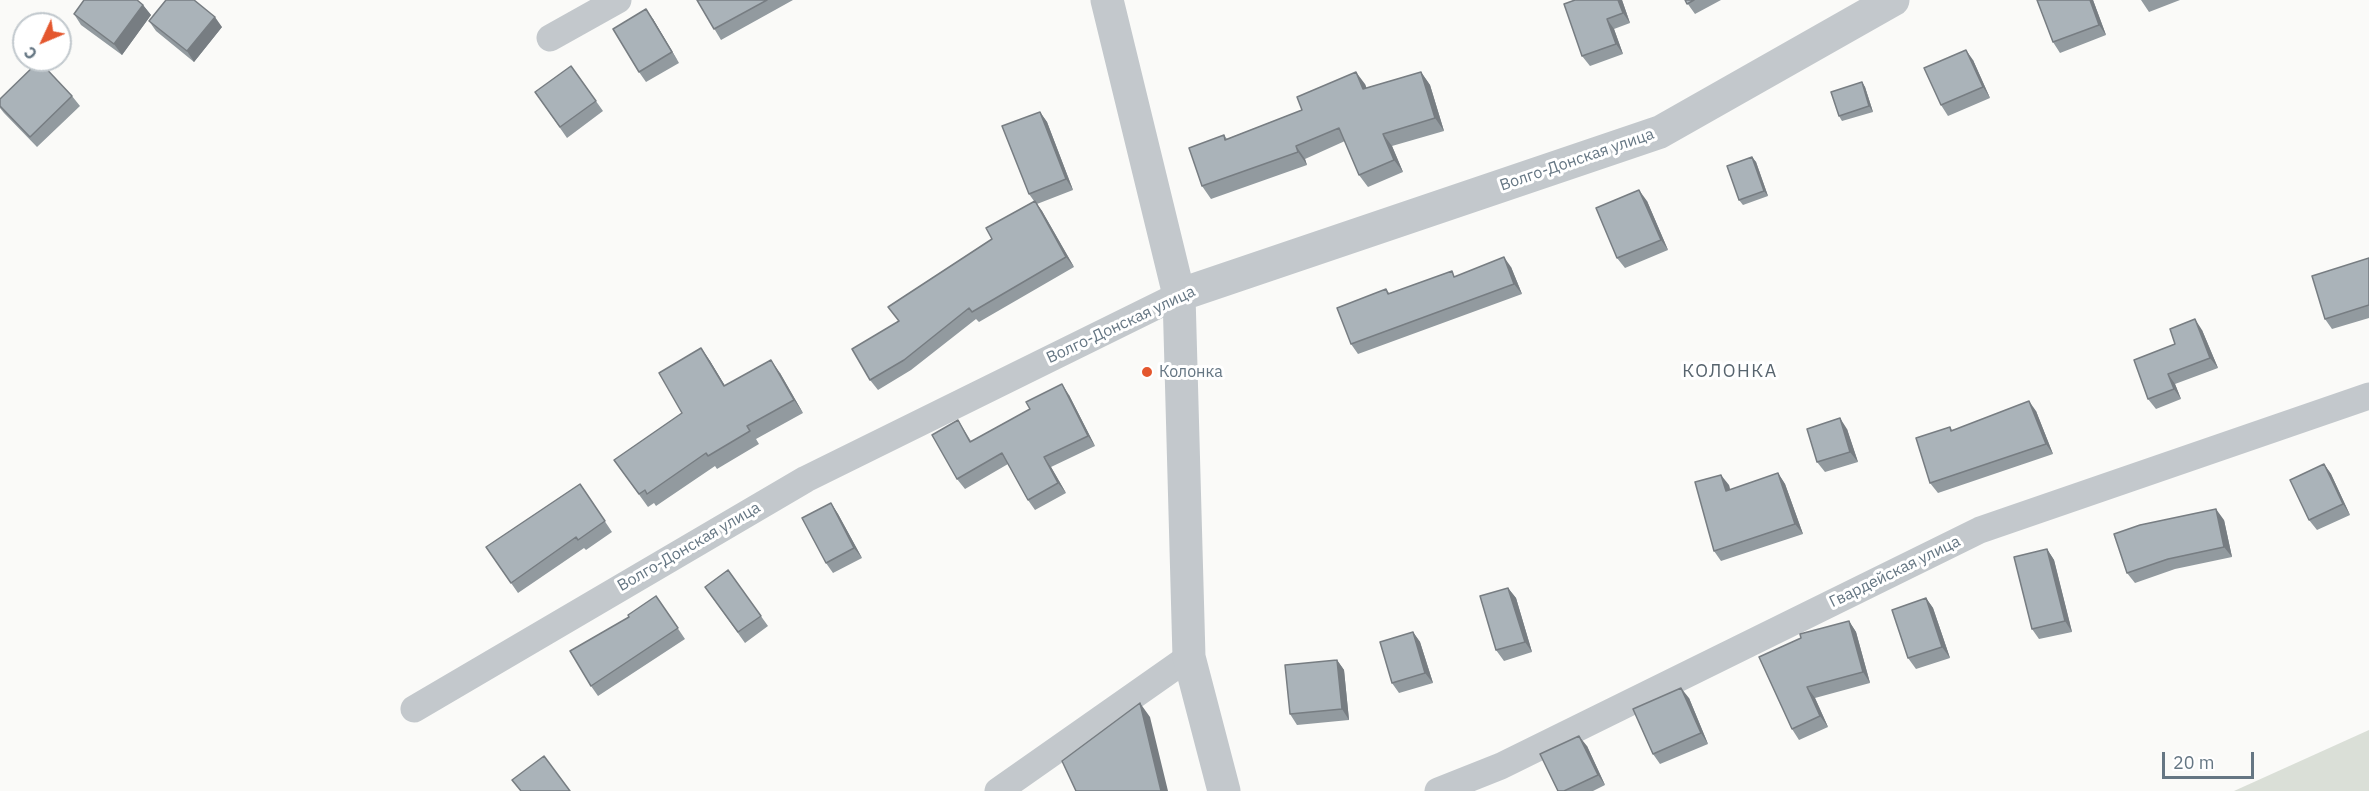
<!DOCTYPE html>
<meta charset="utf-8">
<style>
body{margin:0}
#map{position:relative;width:2369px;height:791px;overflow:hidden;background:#fafaf8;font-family:"IBM Plex Sans",sans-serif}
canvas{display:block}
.north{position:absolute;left:12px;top:12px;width:60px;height:60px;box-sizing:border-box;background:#fff;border:2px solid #c1c8cd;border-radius:50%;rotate:226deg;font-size:16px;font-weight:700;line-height:24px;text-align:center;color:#657683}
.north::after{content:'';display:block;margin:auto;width:21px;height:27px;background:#e4572e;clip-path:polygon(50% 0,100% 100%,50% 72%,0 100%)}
.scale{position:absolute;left:2162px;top:752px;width:92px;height:27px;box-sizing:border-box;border:3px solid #657683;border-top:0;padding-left:8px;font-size:18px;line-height:21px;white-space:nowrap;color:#657683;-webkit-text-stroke:4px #fff;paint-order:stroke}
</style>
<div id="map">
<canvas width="2369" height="791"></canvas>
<div class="north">С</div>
<div class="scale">20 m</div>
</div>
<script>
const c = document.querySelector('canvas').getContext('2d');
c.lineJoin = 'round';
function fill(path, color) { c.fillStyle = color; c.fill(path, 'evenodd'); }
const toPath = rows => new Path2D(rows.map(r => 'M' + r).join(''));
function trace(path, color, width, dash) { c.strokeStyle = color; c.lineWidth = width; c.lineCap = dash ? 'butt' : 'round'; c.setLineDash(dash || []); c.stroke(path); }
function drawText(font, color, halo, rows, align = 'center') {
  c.font = font + ' "IBM Plex Sans",sans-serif'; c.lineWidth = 6; c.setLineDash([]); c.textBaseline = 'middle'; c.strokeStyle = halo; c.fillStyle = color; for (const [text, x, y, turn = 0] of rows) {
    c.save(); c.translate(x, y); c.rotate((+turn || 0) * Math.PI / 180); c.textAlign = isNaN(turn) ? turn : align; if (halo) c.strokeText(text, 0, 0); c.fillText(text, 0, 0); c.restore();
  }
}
const green = toPath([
 [2369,730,2369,791,2234,791]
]);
const minor = toPath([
 [550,38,618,0],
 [414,709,806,479,1179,295],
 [998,791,1189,657],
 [1438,791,1501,766,1980,530,2369,396]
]);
const tertiary = toPath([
 [1107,0,1179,295,1189,657,1224,791],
 [1179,295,1660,132,1893,0]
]);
const wall = toPath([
 [697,0,793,0,721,40],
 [1575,0,1622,0,1630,23,1614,29,1623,54,1590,66,1582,56],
 [1685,0,1721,0,1695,14],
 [2037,0,2093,0,2106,35,2060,53,2053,42],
 [2141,0,2180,0,2149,12],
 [143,5,151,15,122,55,81,25,74,14],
 [653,19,679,63,646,82,639,72],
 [149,21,222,27,194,62,156,31],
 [1973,60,1990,98,1948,116,1941,105],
 [571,66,603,111,567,138,535,92],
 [1421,72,1430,85,1444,131,1392,146,1403,172,1368,187,1359,175,1345,141,1305,159,1307,165,1211,199,1202,186,1224,135,1227,139,1302,110,1365,84,1366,88],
 [1862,82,1865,87,1873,112,1842,121,1839,116],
 [72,96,80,106,37,147,4,113,0,108,0,99],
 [1040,112,1047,122,1073,190,1037,204,1042,211,1074,267,979,322,976,319,911,370,878,390,870,380,898,322,992,239,1034,201,1029,194],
 [1752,157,1756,162,1768,196,1743,205,1739,200],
 [1647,201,1668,250,1625,268,1617,258],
 [2369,258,2369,318,2332,329,2325,319],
 [1511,267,1522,294,1358,354,1351,344,1386,289,1390,294,1456,276],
 [2202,330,2218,368,2175,384,2181,399,2156,409,2148,399,2175,344],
 [701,348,710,361,725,386,780,373,803,413,756,439,759,444,717,469,715,466,656,506,654,503,648,507,614,460,682,413],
 [1069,395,1095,446,1051,467,1066,493,1035,510,1028,500,1008,464,965,489,957,479,958,420,971,441],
 [2036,411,2053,454,1938,493,1930,483,1950,427,1952,430],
 [1847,429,1858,462,1825,472,1817,462],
 [2324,464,2331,474,2350,515,2317,530,2309,520],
 [1778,473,1785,484,1803,534,1721,561,1714,551,1729,485,1730,490],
 [580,484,612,532,586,550,584,548,518,593,486,547],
 [831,503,838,514,862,558,833,573,826,563],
 [2224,520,2232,557,2175,569,2135,583,2127,573],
 [2047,549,2054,560,2072,632,2039,639,2032,629],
 [728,570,768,626,745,643,705,587],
 [1508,588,1516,598,1532,652,1504,661,1496,650],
 [656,596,685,639,598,696,591,686,629,617],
 [1926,598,1933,608,1950,658,1916,669,1908,658],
 [1849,621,1856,632,1870,683,1815,698,1828,727,1799,740,1792,729,1759,657],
 [1413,632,1420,642,1433,683,1399,693,1392,683],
 [1337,660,1344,670,1349,720,1297,725,1290,714],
 [1689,698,1708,744,1660,764,1653,754],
 [1587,746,1605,785,1593,791,1558,791]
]);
const shadedWall = toPath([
 [1618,0,1622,0,1630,23,1623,13],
 [2090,0,2093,0,2106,35,2099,25],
 [143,5,151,15,122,55,114,44],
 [646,9,653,19,679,63,672,52],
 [215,17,222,27,194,62,187,51],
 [1607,19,1614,29,1623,54,1616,44],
 [1966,50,1973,60,1990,98,1983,87],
 [1356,72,1365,84,1372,101,1363,89],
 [1421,72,1430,85,1444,131,1435,118],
 [1862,82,1865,87,1873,112,1869,106],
 [1040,112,1047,122,1073,190,1066,179],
 [1383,134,1392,146,1403,172,1394,160],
 [1296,146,1305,159,1307,165,1298,152],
 [1752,157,1756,162,1768,196,1764,191],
 [1639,190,1647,201,1668,250,1661,240],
 [1035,201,1042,211,1074,267,1066,257],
 [1504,257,1511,267,1522,294,1514,284],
 [2195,319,2202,330,2218,368,2210,358],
 [701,348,710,361,733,399,724,386],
 [771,360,780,373,803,413,794,400],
 [2168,374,2175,384,2181,399,2174,389],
 [1062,384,1069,395,1095,446,1088,436],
 [2029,401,2036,411,2053,454,2046,444],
 [1840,418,1847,429,1858,462,1850,452],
 [1044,457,1051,467,1066,493,1058,483],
 [2324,464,2331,474,2350,515,2343,504],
 [1778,473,1785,484,1803,534,1795,524],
 [1721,475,1729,485,1733,502,1726,491],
 [831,503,838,514,862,558,854,548],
 [2216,509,2224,520,2232,557,2224,547],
 [2047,549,2054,560,2072,632,2065,621],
 [1508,588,1516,598,1532,652,1525,642],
 [1926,598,1933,608,1950,658,1942,647],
 [1849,621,1856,632,1870,683,1863,672],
 [1413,632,1420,642,1433,683,1425,673],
 [1337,660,1344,670,1349,720,1342,709],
 [1807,687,1815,698,1828,727,1820,716],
 [1681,688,1689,698,1708,744,1701,733],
 [1140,703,1150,717,1168,791,1161,791],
 [1579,736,1587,746,1605,785,1598,775]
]);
const building = toPath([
 [84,0,137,0,143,5,114,44,74,14,84,0],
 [166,0,194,0,215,17,187,51,149,21,166,0],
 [697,0,767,0,714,29,697,0],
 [1575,0,1618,0,1623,13,1607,19,1616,44,1582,56,1564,4,1575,0],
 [1685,0,1694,0,1687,4,1685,0],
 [2037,0,2090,0,2099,25,2053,42,2037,0],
 [646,9,672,52,639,72,613,29,646,9],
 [1966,50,1983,87,1941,105,1924,68,1966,50],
 [39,61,72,96,30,137,0,106,0,99,39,61],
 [571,66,596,101,560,127,535,92,571,66],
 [1356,72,1363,89,1421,72,1435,118,1383,134,1394,160,1359,175,1339,128,1296,146,1298,152,1202,186,1189,148,1224,135,1225,140,1302,110,1297,97,1356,72],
 [1862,82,1869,106,1839,116,1831,92,1862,82],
 [1040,112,1066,179,1029,194,1002,126,1040,112],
 [1752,157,1764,191,1739,200,1727,166,1752,157],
 [1639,190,1661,240,1617,258,1596,208,1639,190],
 [1035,201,1066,257,972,312,969,308,904,360,870,380,852,349,899,321,888,307,992,239,986,228,1035,201],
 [1504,257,1514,284,1351,344,1337,308,1386,289,1388,294,1452,271,1454,277,1504,257],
 [2369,258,2369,305,2325,319,2312,276,2369,258],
 [2195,319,2210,358,2168,374,2174,389,2148,399,2134,360,2175,344,2170,329,2195,319],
 [701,348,724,386,771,360,794,400,747,426,750,431,708,456,706,453,647,494,645,490,639,494,614,460,682,413,659,373,701,348],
 [1062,384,1088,436,1044,457,1058,483,1028,500,1002,453,957,479,932,435,958,420,970,442,1030,409,1026,402,1062,384],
 [2029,401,2046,444,1930,483,1916,438,1950,427,1951,431,2029,401],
 [1840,418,1850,452,1817,462,1807,429,1840,418],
 [2324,464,2343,504,2309,520,2290,480,2324,464],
 [1778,473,1795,524,1714,551,1695,482,1721,475,1726,491,1778,473],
 [580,484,605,521,578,540,576,537,511,583,486,547,580,484],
 [831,503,854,548,826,563,802,518,831,503],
 [2216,509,2224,547,2168,559,2127,573,2114,534,2140,525,2216,509],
 [2047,549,2065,621,2032,629,2014,557,2047,549],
 [728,570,761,616,738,632,705,587,728,570],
 [1508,588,1525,642,1496,650,1480,596,1508,588],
 [656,596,678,628,591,686,570,651,629,617,628,615,656,596],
 [1926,598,1942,647,1908,658,1892,610,1926,598],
 [1849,621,1863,672,1807,687,1820,716,1792,729,1759,657,1801,638,1800,634,1849,621],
 [1413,632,1425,673,1392,683,1380,642,1413,632],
 [1337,660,1342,709,1290,714,1285,665,1337,660],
 [1681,688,1701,733,1653,754,1633,709,1681,688],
 [1140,703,1161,791,1076,791,1062,761,1140,703],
 [1579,736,1598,775,1564,791,1558,791,1540,754,1579,736],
 [544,756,570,791,521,791,512,780,544,756]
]);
const markers = [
 [1147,372,6,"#e4572e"]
];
const streetNames = [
 ["Волго-Донская улица",1577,160,-19],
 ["Волго-Донская улица",1121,325,-25],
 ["Волго-Донская улица",689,547,-30],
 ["Гвардейская улица",1895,572,-26]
];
const poiNames = [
 ["Колонка",1159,372]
];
const neighbourhoodNames = [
 ["КОЛОНКА",1730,372]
];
fill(green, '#dadfd7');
trace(minor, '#c3c8cc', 27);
trace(tertiary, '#c3c8cc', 33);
fill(wall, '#929a9f');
fill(shadedWall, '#777d82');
fill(building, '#aab3b9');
trace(building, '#777d82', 1.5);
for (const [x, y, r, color] of markers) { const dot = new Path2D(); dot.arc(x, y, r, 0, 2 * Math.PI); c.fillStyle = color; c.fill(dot); trace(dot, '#fff', 2); }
drawText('16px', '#657683', '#fff', streetNames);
drawText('16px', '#657683', '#fff', poiNames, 'left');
c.letterSpacing = '1.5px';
drawText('18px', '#57646e', '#fff', neighbourhoodNames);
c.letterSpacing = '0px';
</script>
